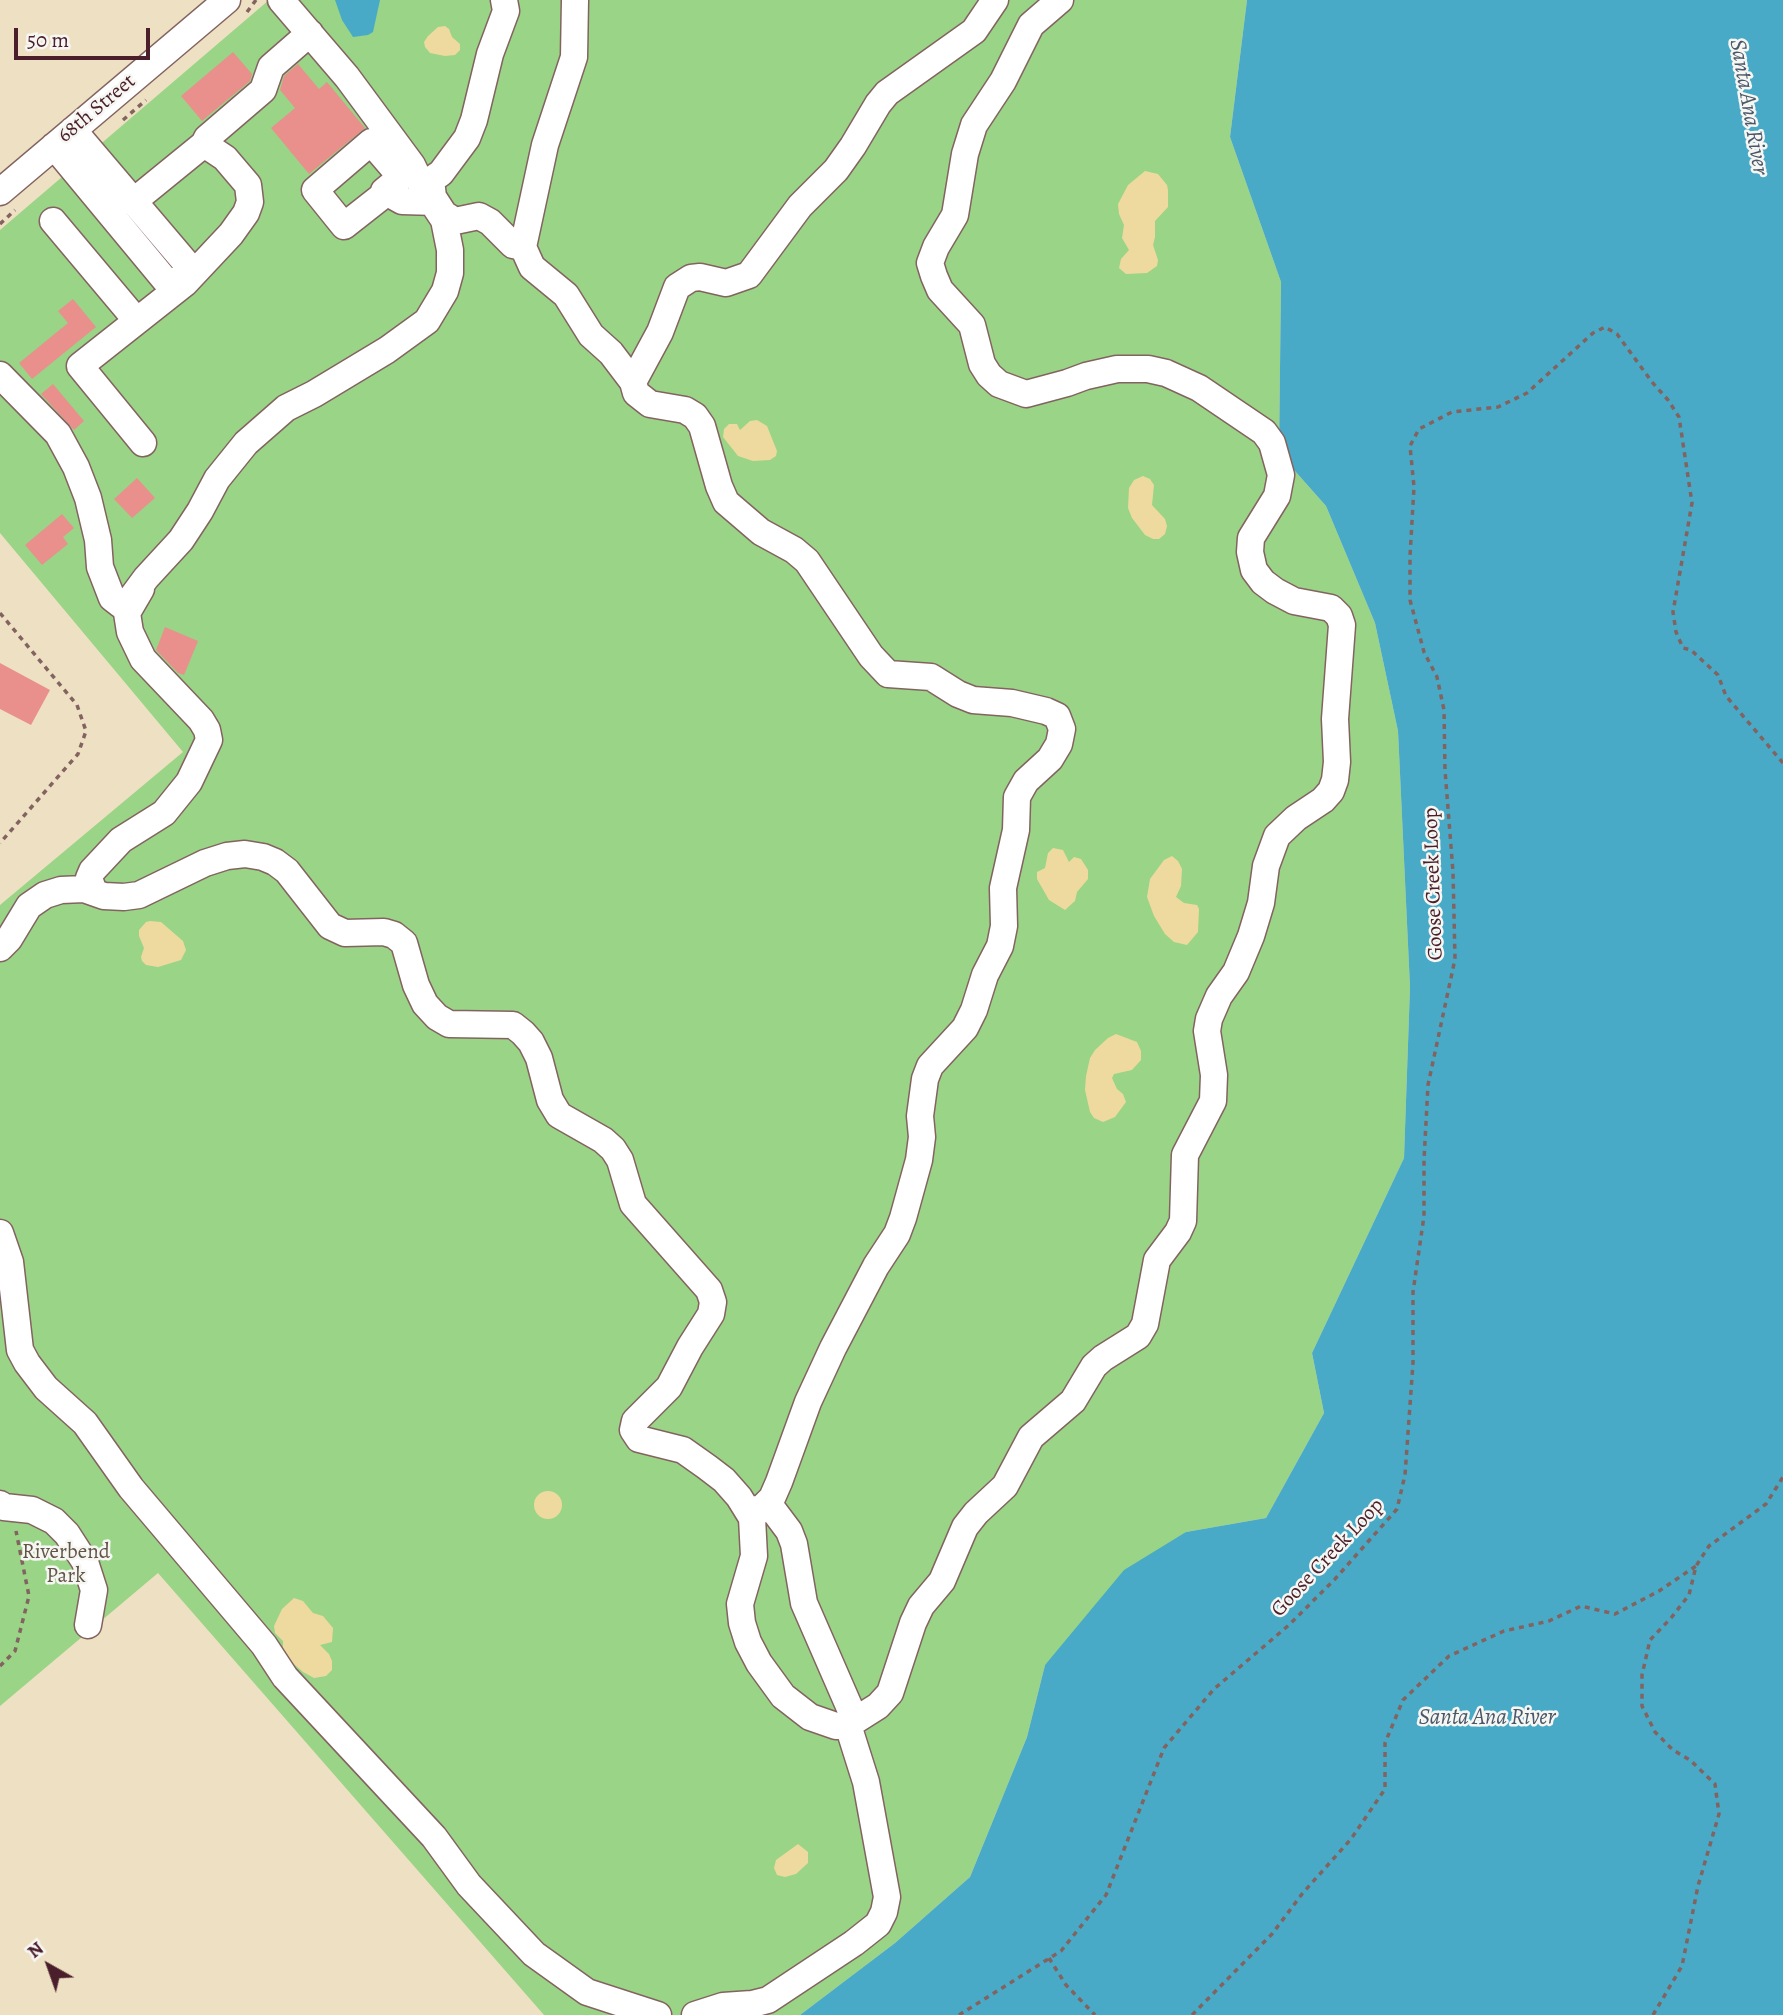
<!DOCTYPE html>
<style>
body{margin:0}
#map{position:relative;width:1783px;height:2015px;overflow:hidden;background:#eee0c2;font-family:Alegreya,serif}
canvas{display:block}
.north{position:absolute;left:14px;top:1931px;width:70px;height:70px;-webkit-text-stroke:5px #f6f6f2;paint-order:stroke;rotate:320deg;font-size:19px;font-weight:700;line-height:28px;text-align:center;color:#4a1f2b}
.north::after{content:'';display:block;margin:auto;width:24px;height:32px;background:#4a1f2b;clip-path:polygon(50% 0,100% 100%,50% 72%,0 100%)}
.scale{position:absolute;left:14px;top:28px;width:136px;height:32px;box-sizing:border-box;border:4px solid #4a1f2b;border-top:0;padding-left:9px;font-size:21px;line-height:24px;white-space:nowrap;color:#4a1f2b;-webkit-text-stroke:5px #f6f6f2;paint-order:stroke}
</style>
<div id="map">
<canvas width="1783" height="2015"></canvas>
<div class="north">N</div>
<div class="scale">50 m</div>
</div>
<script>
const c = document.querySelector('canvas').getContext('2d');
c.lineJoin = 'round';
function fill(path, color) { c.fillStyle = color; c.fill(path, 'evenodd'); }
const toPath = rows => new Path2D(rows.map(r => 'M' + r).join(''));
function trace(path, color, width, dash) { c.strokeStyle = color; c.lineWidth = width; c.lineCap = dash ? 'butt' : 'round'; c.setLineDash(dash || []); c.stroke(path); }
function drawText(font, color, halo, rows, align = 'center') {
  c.font = font + ' Alegreya,serif'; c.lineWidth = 5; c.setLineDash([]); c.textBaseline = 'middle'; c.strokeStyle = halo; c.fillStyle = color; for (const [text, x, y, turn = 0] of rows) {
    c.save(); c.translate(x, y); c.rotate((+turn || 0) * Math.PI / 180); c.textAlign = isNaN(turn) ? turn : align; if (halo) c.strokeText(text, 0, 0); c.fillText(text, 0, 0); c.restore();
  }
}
const green = toPath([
 [269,0,1247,0,1230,137,1281,282,1279,453,1326,506,1375,623,1398,731,1410,987,1404,1158,1312,1353,1324,1413,1266,1518,1186,1532,1045,1665,1027,1737,970,1877,895,1943,800,2015,544,2015,158,1573,0,1706,0,905,183,752,0,533,0,230]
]);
const sand = toPath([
 [445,26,449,29,452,37,460,44,460,50,455,55,445,56,430,53,425,47,424,42,428,36,438,27],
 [1145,171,1158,174,1167,185,1168,190,1168,207,1155,221,1155,237,1153,245,1158,260,1157,266,1147,273,1126,274,1119,268,1121,259,1129,250,1122,238,1124,225,1119,214,1118,204,1128,185],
 [757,420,767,426,777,451,776,456,770,460,753,461,738,456,723,437,724,429,729,424,737,424,740,430,750,421],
 [1143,476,1150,479,1154,485,1152,505,1165,519,1167,526,1165,534,1159,539,1153,539,1145,535,1132,518,1128,508,1129,488,1134,480],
 [1053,848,1063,850,1069,862,1074,857,1081,859,1088,870,1088,879,1077,892,1075,901,1065,910,1049,900,1037,879,1037,872,1045,868,1048,853],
 [1172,856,1178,861,1182,869,1181,886,1176,897,1184,903,1197,905,1199,909,1198,932,1187,945,1174,942,1165,934,1154,916,1147,897,1150,879,1164,860],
 [150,921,161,922,183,941,186,950,181,960,158,967,146,965,142,961,141,957,144,948,139,936,139,930,146,922],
 [1116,1034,1137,1042,1141,1051,1141,1060,1132,1070,1114,1074,1112,1078,1117,1089,1123,1094,1126,1102,1115,1117,1103,1122,1094,1118,1090,1112,1085,1090,1086,1076,1090,1058,1095,1050,1108,1038],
 '534 1505a14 14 0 1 1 28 0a14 14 0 1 1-28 0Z',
 [294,1598,303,1601,313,1613,323,1616,333,1628,332,1642,320,1645,329,1654,332,1661,332,1670,326,1676,314,1678,303,1672,288,1659,283,1652,283,1641,275,1633,274,1626,282,1609],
 [798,1844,808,1852,808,1863,796,1874,785,1877,777,1875,774,1868,776,1860]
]);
const water = toPath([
 [335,0,380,0,373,32,368,35,353,37,342,20],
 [1247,0,1783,0,1783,2015,800,2015,895,1943,970,1877,1027,1737,1045,1665,1124,1570,1186,1532,1266,1518,1324,1413,1312,1353,1404,1158,1410,987,1398,731,1375,623,1326,506,1279,453,1281,282,1230,137]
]);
const building = toPath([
 [233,52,252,74,250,81,202,121,181,96],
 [298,64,319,89,327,82,365,128,309,174,271,128,295,108,280,90,284,76],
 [73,299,96,327,32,379,19,363,68,323,58,311],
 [53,384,84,421,74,430,41,394],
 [137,478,155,498,132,518,114,499],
 [62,514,74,528,63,537,68,544,42,565,25,545],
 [165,627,198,641,184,675,178,673,156,650],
 [0,663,50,690,31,725,0,709]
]);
const path = toPath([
 [247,12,256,0],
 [123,120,146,100],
 [0,224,15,210],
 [0,613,77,705,86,731,78,754,0,843],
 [0,1666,15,1651,29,1596,16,1531],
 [1049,1958,1066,1985,1095,2015],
 [959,2015,1061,1951,1106,1895,1164,1748,1214,1689,1289,1625,1335,1579,1397,1509,1405,1475,1413,1363,1413,1292,1424,1216,1424,1160,1428,1085,1455,959,1453,872,1445,770,1444,710,1437,677,1424,652,1410,600,1410,556,1414,487,1410,446,1419,429,1452,412,1498,407,1527,393,1593,333,1605,327,1617,334,1652,382,1668,400,1679,417,1692,503,1673,612,1676,632,1683,648,1691,650,1718,675,1726,696,1783,763],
 [1192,2015,1272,1934,1302,1894,1351,1839,1385,1789,1385,1743,1403,1700,1449,1656,1504,1631,1549,1621,1581,1606,1615,1614,1659,1591,1696,1566],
 [1653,2015,1682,1966,1698,1886,1719,1814,1715,1784,1690,1760,1673,1750,1655,1732,1642,1706,1642,1675,1650,1640,1671,1618,1689,1595,1696,1566,1709,1546,1766,1504,1783,1477]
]);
const minor = toPath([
 [504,0,506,11,490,54,474,120,467,138,441,173,431,180,433,197,444,214,455,221,479,216,490,222,513,245,523,247],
 [575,0,574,57,545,145,523,247,532,267,566,295,591,335,611,353,633,382],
 [54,146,165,280,185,283,186,263,73,130],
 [0,192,227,0],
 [386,193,344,226,315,190,371,142,401,177,384,191,402,201,436,202],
 [134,201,204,144],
 [53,221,137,321],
 [0,375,58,434,76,467,88,498,98,540,100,567,112,598,121,605,129,601,146,578,181,540,200,511,217,479,246,443,286,408,314,394,387,350,427,321,445,291,450,273,450,250,444,220,424,190,412,165,347,77,281,0],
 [143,443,80,366,185,283,231,234,246,213,250,202,248,185,225,158,204,144,207,138,263,90,271,67,310,33],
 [94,892,89,878,92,871,121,840,164,813,189,782,209,740,207,730,201,720,143,659,130,632,127,613,141,589],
 [0,948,9,939,29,906,45,895,61,890,84,889,104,896,124,897,139,895,205,863,227,856,245,854,263,857,275,862,287,871,330,926,345,933,384,932,394,935,404,943,416,985,425,1004,437,1017,449,1024,513,1025,523,1033,531,1042,539,1058,550,1100,559,1115,603,1140,613,1149,620,1160,633,1204,709,1290,713,1302,711,1314,690,1347,669,1387,635,1421,633,1430,639,1439,683,1450,707,1467,724,1480,739,1497,752,1518,754,1556,740,1604,742,1623,748,1642,759,1663,783,1696,810,1717,836,1726,848,1725,878,1706,890,1693,913,1623,921,1606,942,1581,965,1527,976,1513,1005,1486,1031,1437,1073,1401,1094,1366,1103,1358,1138,1336,1145,1324,1157,1260,1178,1232,1183,1221,1185,1155,1213,1101,1214,1075,1207,1031,1209,1019,1219,996,1236,972,1251,936,1261,903,1266,866,1277,836,1296,818,1323,800,1331,791,1335,780,1337,762,1335,719,1342,625,1339,616,1331,608,1294,601,1275,591,1263,582,1254,570,1250,552,1251,538,1277,496,1281,475,1272,443,1264,432,1199,388,1166,373,1148,369,1117,369,1086,376,1067,383,1026,394,999,384,989,375,982,364,972,325,940,290,934,276,930,263,936,247,955,215,965,154,974,125,1003,81,1031,25,1060,0],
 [0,1233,10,1262,20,1350,27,1363,46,1388,85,1423,131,1488,264,1645,285,1677,434,1837,469,1885,534,1954,587,1992,658,2015],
 [0,1504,4,1507,32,1510,54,1521,67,1534,85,1562,94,1590,88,1625],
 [762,1508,772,1498,779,1482,808,1402,833,1348,876,1266,897,1234,903,1218,919,1160,922,1137,920,1116,925,1079,930,1066,965,1028,974,1010,985,975,1000,946,1004,926,1003,888,1016,830,1017,797,1026,781,1050,759,1059,744,1062,729,1057,716,1046,711,1012,703,973,700,958,694,931,677,888,674,871,656,807,561,794,550,761,532,726,502,719,486,702,426,695,416,685,410,650,404,636,393,633,382,660,332,677,287,691,278,700,277,726,283,749,275,800,206,836,170,853,146,878,104,887,93,974,31,995,0],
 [748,1511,762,1508,774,1511,789,1531,794,1544,804,1603,855,1720],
 [695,2015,723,2006,752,2004,768,2000,854,1943,878,1924,884,1912,887,1897,866,1782,848,1725]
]);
const streetNames = [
 ["68th Street",97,109,-40],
 ["Goose Creek Loop",1434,884,-92],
 ["Goose Creek Loop",1328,1558,-47]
];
const parkNames = [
 ["Riverbend",66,1553],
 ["Park",66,1577]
];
const waterNames = [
 ["Santa Ana River",1748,107,80],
 ["Santa Ana River",1487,1718]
];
fill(green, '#9ad487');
fill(sand, '#eeda9e');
fill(water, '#48aac7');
fill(building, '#e9908d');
trace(minor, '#836360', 29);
trace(path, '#836360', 3.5, [5, 5]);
trace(minor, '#fff', 26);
drawText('21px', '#4a1f2b', '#f6f6f2', streetNames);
drawText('21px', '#625547', '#f6f6f2', parkNames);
drawText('italic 23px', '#495769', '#f6f6f2', waterNames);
</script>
